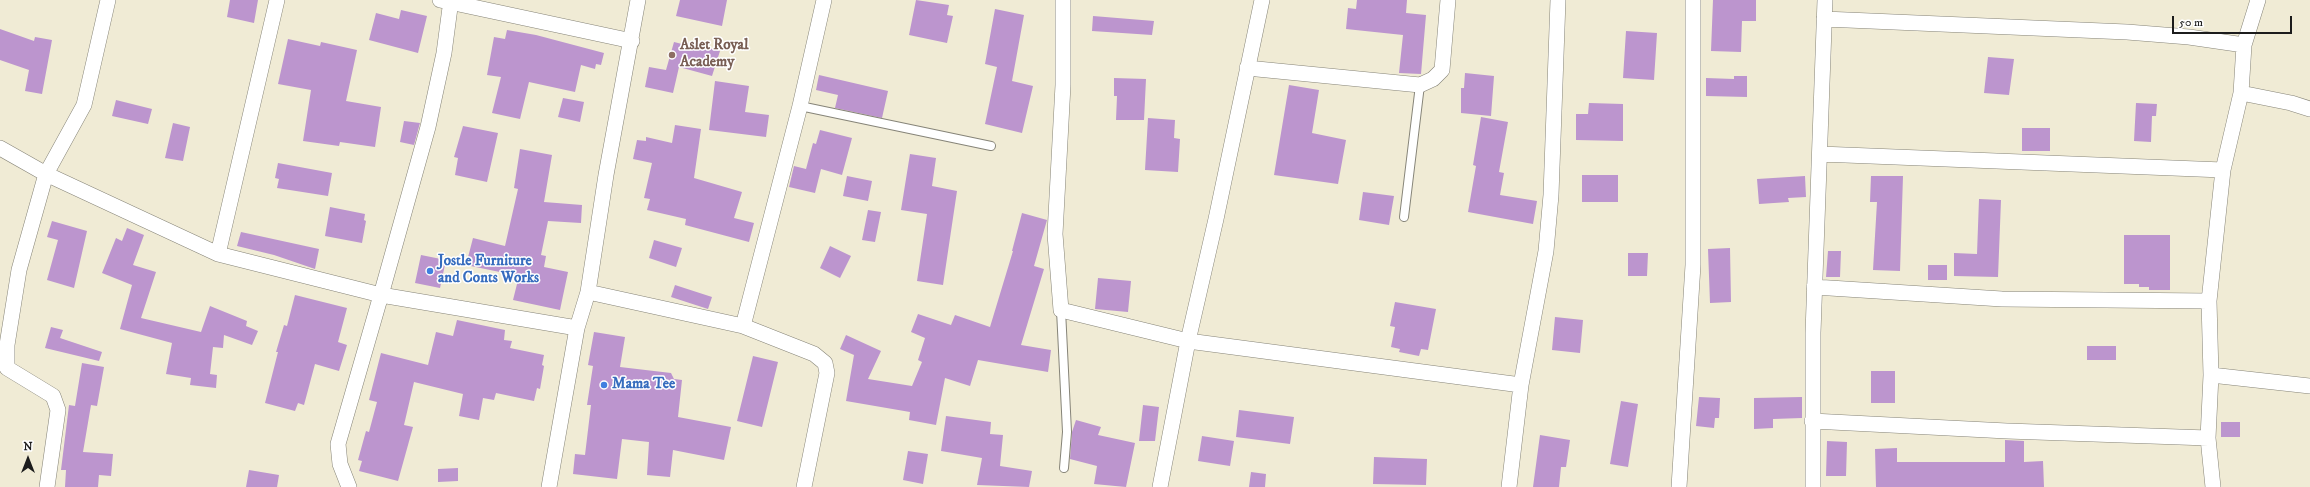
<!DOCTYPE html>
<style>
body{margin:0}
#map{position:relative;width:2310px;height:487px;overflow:hidden;background:#f0ebd5;font-family:"IM FELL DW Pica",serif}
canvas{display:block}
.north{position:absolute;left:8px;top:439px;width:40px;height:40px;-webkit-text-stroke:3px #fff;paint-order:stroke;rotate:0deg;font-size:11px;font-weight:700;line-height:16px;text-align:center;color:#1c1c1c}
.north::after{content:'';display:block;margin:auto;width:14px;height:18px;background:#1c1c1c;clip-path:polygon(50% 0,100% 100%,50% 72%,0 100%)}
.scale{position:absolute;left:2172px;top:16px;width:120px;height:18px;box-sizing:border-box;border:2px solid #1c1c1c;border-top:0;padding-left:5px;font-size:12px;line-height:14px;white-space:nowrap;color:#1c1c1c;-webkit-text-stroke:3px #fff;paint-order:stroke}
</style>
<div id="map">
<canvas width="2310" height="487"></canvas>
<div class="north">N</div>
<div class="scale">50 m</div>
</div>
<script>
const c = document.querySelector('canvas').getContext('2d');
c.lineJoin = 'round';
function fill(path, color) { c.fillStyle = color; c.fill(path, 'evenodd'); }
const toPath = rows => new Path2D(rows.map(r => 'M' + r).join(''));
function trace(path, color, width, dash) { c.strokeStyle = color; c.lineWidth = width; c.lineCap = dash ? 'butt' : 'round'; c.setLineDash(dash || []); c.stroke(path); }
function drawText(font, color, halo, rows, align = 'center') {
  c.font = font + ' "IM FELL DW Pica",serif'; c.lineWidth = 3; c.setLineDash([]); c.textBaseline = 'middle'; c.strokeStyle = halo; c.fillStyle = color; for (const [text, x, y, turn = 0] of rows) {
    c.save(); c.translate(x, y); c.rotate((+turn || 0) * Math.PI / 180); c.textAlign = isNaN(turn) ? turn : align; if (halo) c.strokeText(text, 0, 0); c.fillText(text, 0, 0); c.restore();
  }
}
const building = toPath([
 [230,0,258,0,254,23,227,17],
 [680,0,727,0,722,26,676,16],
 [916,0,949,5,947,15,953,16,947,43,909,35],
 [1357,0,1407,0,1406,13,1426,15,1421,74,1399,73,1403,35,1346,29,1348,8,1356,9],
 [1713,0,1756,0,1756,21,1742,21,1741,52,1711,51],
 [995,9,1024,15,1012,81,1033,86,1022,133,985,124,997,67,985,64],
 [401,10,427,16,418,53,369,40,376,13,399,19],
 [1093,16,1154,21,1152,35,1092,31],
 [0,29,34,41,35,37,52,40,42,94,25,91,29,70,0,60],
 [507,30,536,35,604,53,601,65,596,64,595,69,581,65,575,92,529,82,520,119,492,113,501,77,487,75,494,37,505,39],
 [1626,31,1657,33,1654,80,1623,78],
 [288,39,320,46,321,42,357,50,346,101,381,107,375,147,340,142,339,146,303,141,311,90,278,84],
 [682,41,720,51,712,76,679,67,673,93,645,87,649,67,666,70,674,42,682,44],
 [1988,57,2014,59,2009,95,1984,93],
 [1465,73,1494,76,1491,116,1461,113,1461,88,1464,88],
 [819,75,888,91,882,118,835,108,838,95,816,90],
 [1734,76,1747,76,1747,97,1706,96,1706,78,1734,79],
 [1114,78,1146,79,1144,120,1116,120,1117,96,1114,96],
 [715,81,749,86,745,112,769,115,766,137,709,130],
 [1289,85,1319,90,1312,133,1346,140,1338,184,1274,175],
 [563,98,584,102,580,122,558,117],
 [116,100,152,109,148,124,112,116],
 [1589,103,1623,104,1623,141,1576,140,1576,114,1588,114],
 [2136,103,2157,104,2156,116,2152,116,2151,142,2134,141],
 [1481,117,1508,122,1499,172,1504,173,1500,195,1537,201,1533,224,1468,212,1476,166,1473,165],
 [1148,118,1175,120,1174,138,1180,139,1178,172,1145,170],
 [404,121,420,123,414,145,400,142],
 [173,123,190,127,183,161,165,158],
 [675,125,701,129,694,178,742,192,734,218,754,223,749,242,685,225,686,219,647,210,650,199,644,198,652,163,633,159,637,140,646,141,646,137,672,143],
 [463,126,498,133,487,182,455,175,458,158,454,157],
 [2022,128,2050,128,2050,151,2022,151],
 [820,130,852,138,842,175,821,169,815,193,789,187,794,166,806,169,813,143,816,144],
 [520,149,552,155,544,202,582,205,581,223,548,221,541,255,546,256,544,267,568,272,560,310,513,300,519,276,466,265,473,238,505,246,518,189,514,188],
 [910,154,936,158,932,186,957,191,943,285,917,281,927,214,901,210],
 [278,163,332,173,328,196,277,188,279,179,275,178],
 [1582,175,1618,175,1618,202,1582,202],
 [847,176,872,181,868,201,843,196],
 [1805,176,1806,197,1788,198,1789,202,1759,204,1757,179],
 [1871,176,1903,176,1900,271,1873,270,1877,202,1870,202],
 [1363,192,1394,196,1389,225,1359,220],
 [1979,199,2001,200,1998,277,1954,276,1954,253,1977,254],
 [330,207,365,214,364,220,366,221,362,243,325,236],
 [868,210,881,212,875,242,862,240],
 [1022,213,1047,220,1034,266,1044,269,1021,345,1051,350,1048,372,978,360,970,386,945,378,936,425,909,420,910,412,846,401,854,355,840,349,846,335,881,351,868,379,912,386,922,362,918,360,925,338,911,332,918,314,951,325,955,315,990,327,1013,251,1012,251],
 [52,221,87,231,74,288,47,280,58,240,47,237],
 [127,228,144,235,133,265,156,272,141,318,201,332,210,306,247,321,246,326,258,331,252,345,224,335,223,348,213,347,210,374,217,375,216,388,190,385,191,378,166,374,172,343,120,329,132,285,102,273,116,238,122,241],
 [241,232,319,249,315,269,274,255,237,246],
 [2124,235,2170,235,2170,290,2149,290,2149,287,2139,287,2139,284,2124,284],
 [654,240,682,248,676,267,649,258],
 [830,246,851,256,840,278,820,268],
 [1730,248,1731,302,1710,303,1708,249],
 [1828,251,1841,251,1840,277,1826,277],
 [1628,253,1648,253,1647,276,1628,276],
 [421,255,446,260,440,288,415,283],
 [1928,265,1947,265,1947,280,1928,280],
 [1098,278,1131,281,1128,312,1095,309],
 [675,285,712,297,708,309,671,297],
 [295,295,347,308,338,342,347,345,339,371,315,364,304,405,298,403,295,411,265,403,278,352,276,352,284,325,287,326],
 [1395,302,1436,309,1428,350,1421,349,1419,356,1399,352,1400,349,1391,347,1395,327,1390,326],
 [1555,317,1583,320,1580,353,1552,350],
 [457,320,505,330,504,340,512,341,510,348,544,355,542,365,544,366,540,389,537,388,534,401,496,393,494,400,483,398,479,420,459,416,463,394,414,382,404,425,413,427,398,481,359,471,362,461,358,460,366,431,369,432,377,402,369,400,381,353,428,365,436,332,453,336],
 [51,327,63,330,60,338,102,352,99,361,45,348],
 [594,332,625,337,620,367,671,373,674,379,682,380,678,417,731,427,724,460,673,450,670,477,647,475,649,442,622,439,617,479,573,474,575,454,585,455,591,405,587,405,593,366,588,365],
 [2087,346,2116,346,2116,360,2087,360],
 [753,356,778,362,762,427,737,421],
 [82,363,104,367,97,406,91,405,83,452,113,454,111,476,99,475,98,487,65,487,66,470,61,470,69,405,75,406],
 [1871,371,1895,371,1895,403,1871,403],
 [1699,397,1720,398,1719,418,1715,418,1714,428,1696,426],
 [1802,397,1802,418,1773,419,1773,428,1754,429,1754,398],
 [1621,401,1638,404,1628,467,1610,464],
 [1143,405,1159,407,1155,441,1139,441],
 [1239,410,1294,417,1290,444,1236,437],
 [946,416,991,422,990,434,1003,435,1000,466,1032,471,1029,487,977,485,982,458,941,451],
 [1076,420,1101,427,1098,435,1135,443,1126,487,1094,484,1097,466,1070,459,1072,432],
 [2221,422,2240,422,2240,437,2221,437],
 [1540,435,1570,440,1566,467,1561,467,1559,487,1533,487],
 [1202,436,1234,441,1230,466,1198,461],
 [2005,440,2024,441,2024,462,2043,461,2044,487,1876,487,1875,449,1897,448,1897,462,2005,462],
 [1827,441,1847,442,1846,476,1826,476],
 [908,451,928,454,923,484,903,480],
 [1374,457,1427,459,1426,485,1373,484],
 [458,468,458,481,438,482,438,469],
 [249,470,279,475,277,487,246,487],
 [1251,472,1266,474,1265,487,1249,487]
]);
const lane = toPath([
 [800,106,991,146],
 [1404,217,1420,85],
 [1061,310,1067,432,1064,468]
]);
const street = toPath([
 [440,0,632,41],
 [451,0,444,53,428,127,381,295,577,328],
 [1063,0,1063,85,1055,234,1061,310,1188,341,1521,385],
 [1824,19,2127,32,2189,37,2244,45],
 [1247,68,1420,85,1433,79,1442,70,1448,0],
 [2241,93,2291,103,2310,109],
 [0,148,46,174,218,254,381,295,338,444,340,464,349,487],
 [1820,154,2223,170],
 [218,254,277,0],
 [1814,287,2002,299,2209,301],
 [588,292,743,326,814,354,825,363,827,373,804,487],
 [743,326,800,106,824,0],
 [2211,375,2310,386],
 [1812,421,2007,431,2208,438],
 [47,487,58,410,53,396,7,368,7,345,19,270,46,174,84,105,108,0],
 [549,487,577,328,588,292,606,175,638,0],
 [1160,487,1188,341,1216,219,1262,0],
 [1509,487,1521,385,1546,251,1551,195,1558,0],
 [1679,487,1693,265,1693,0],
 [1813,487,1813,333,1825,0],
 [2213,487,2208,438,2211,375,2209,301,2223,170,2241,93,2244,45,2258,0]
]);
const markers = [
 [672,55,4,"#8d6e63"],
 [430,271,4,"#3f7fe0"],
 [604,385,4,"#3f7fe0"]
];
const educationNames = [
 ["Aslet Royal",680,46],
 ["Academy",680,63]
];
const shopNames = [
 ["Jostle Furniture",438,262],
 ["and Conts Works",438,279],
 ["Mama Tee",612,385]
];
fill(building, '#bc95ce');
trace(lane, '#868478', 10);
trace(street, '#868478', 16);
trace(lane, '#fff', 8);
trace(street, '#fff', 15);
for (const [x, y, r, color] of markers) { const dot = new Path2D(); dot.arc(x, y, r, 0, 2 * Math.PI); c.fillStyle = color; c.fill(dot); trace(dot, '#fff', 1.5); }
drawText('bold 15px', '#785e54', '#fff', educationNames, 'left');
drawText('bold 15px', '#366cbe', '#fff', shopNames, 'left');
</script>
